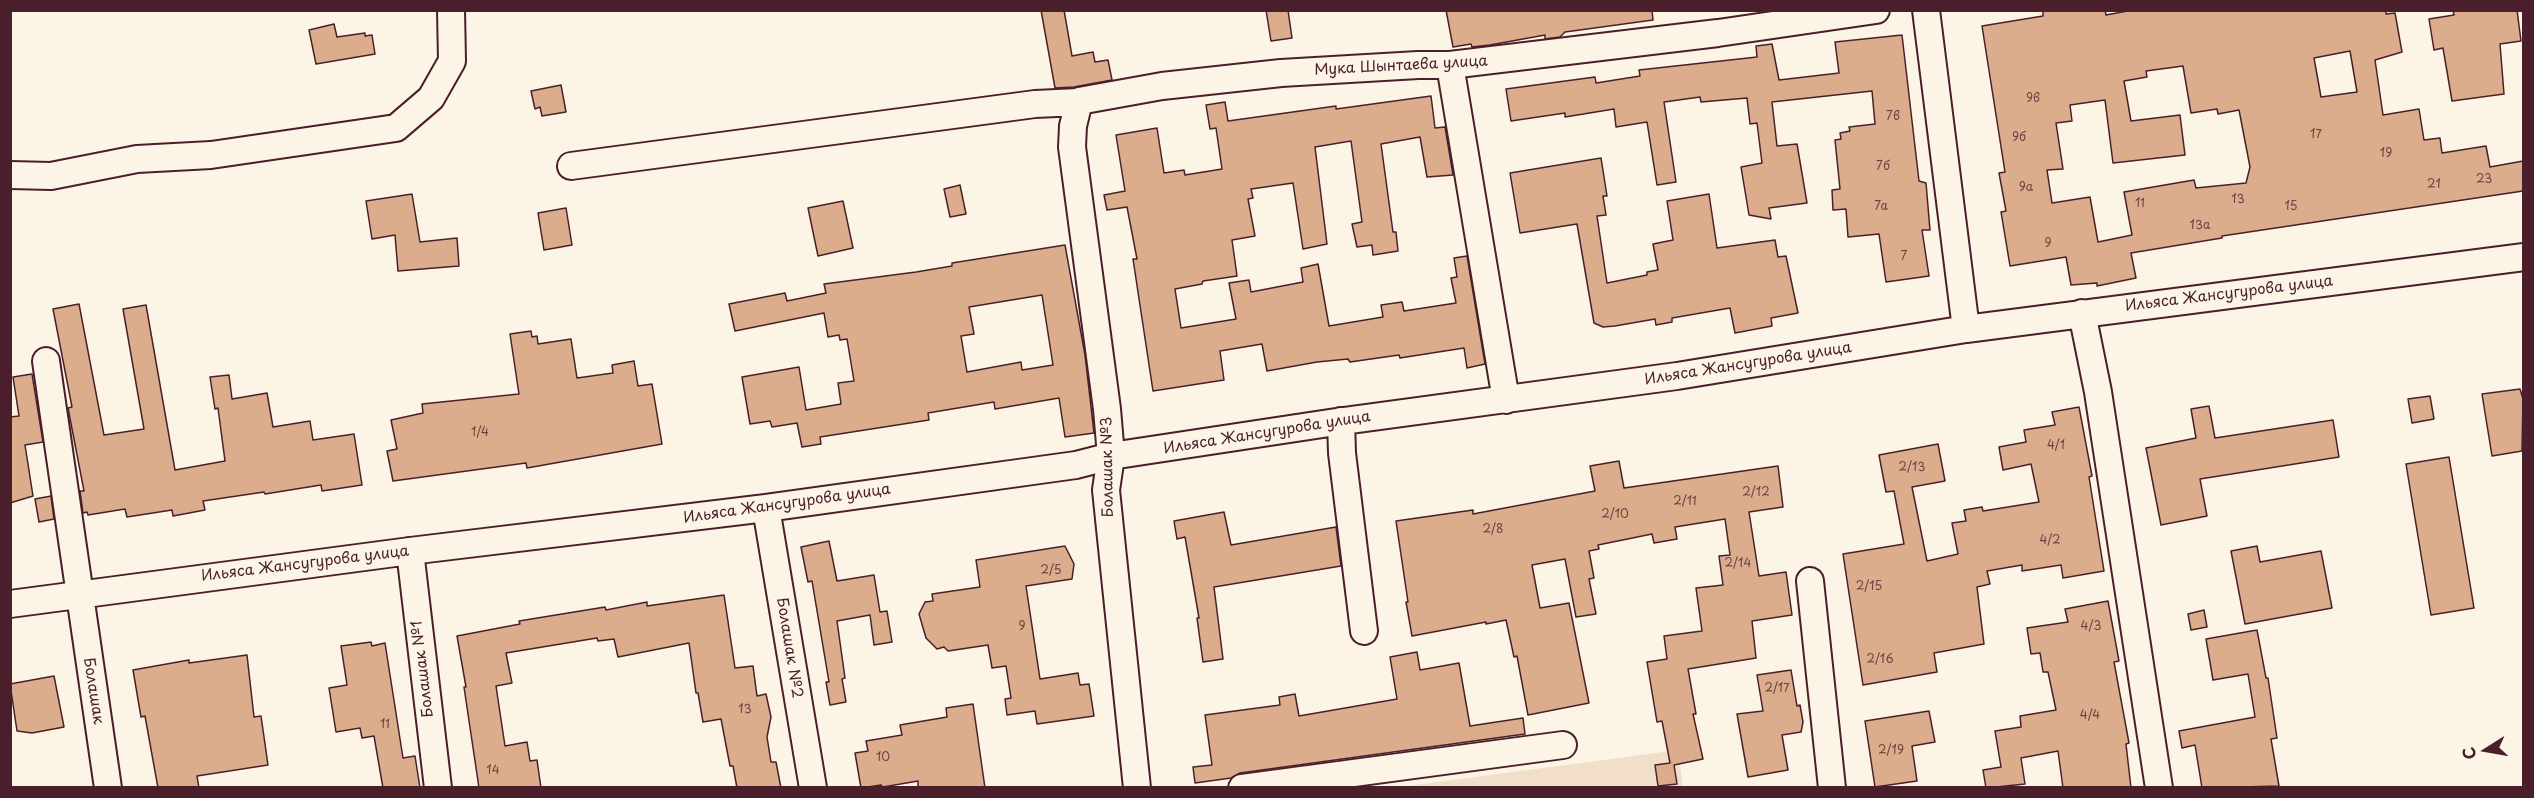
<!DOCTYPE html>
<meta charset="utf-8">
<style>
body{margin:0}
#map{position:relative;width:2534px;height:798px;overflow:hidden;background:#fcf5e5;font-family:"Playpen Sans",sans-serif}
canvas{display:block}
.frame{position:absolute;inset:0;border:12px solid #4a1f2b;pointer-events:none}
.north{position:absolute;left:2456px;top:720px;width:60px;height:60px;-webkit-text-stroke:4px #fcf5e5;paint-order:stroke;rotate:259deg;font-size:16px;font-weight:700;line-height:24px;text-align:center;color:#4a1f2b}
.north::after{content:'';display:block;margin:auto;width:21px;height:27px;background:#4a1f2b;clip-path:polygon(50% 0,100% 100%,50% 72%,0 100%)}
</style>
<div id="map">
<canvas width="2534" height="798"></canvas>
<div class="frame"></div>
<div class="north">С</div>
</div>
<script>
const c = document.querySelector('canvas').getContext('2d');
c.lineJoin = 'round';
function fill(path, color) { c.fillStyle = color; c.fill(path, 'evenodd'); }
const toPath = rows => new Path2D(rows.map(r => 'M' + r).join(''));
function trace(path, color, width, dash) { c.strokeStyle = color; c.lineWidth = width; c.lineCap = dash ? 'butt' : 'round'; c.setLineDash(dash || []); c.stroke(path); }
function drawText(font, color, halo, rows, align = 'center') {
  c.font = font + ' "Playpen Sans",sans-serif'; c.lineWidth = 6; c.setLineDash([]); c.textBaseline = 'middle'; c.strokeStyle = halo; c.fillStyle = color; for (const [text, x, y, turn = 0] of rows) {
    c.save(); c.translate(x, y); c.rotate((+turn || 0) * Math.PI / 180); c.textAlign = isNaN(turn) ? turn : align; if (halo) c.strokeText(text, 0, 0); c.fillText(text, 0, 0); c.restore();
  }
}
const built = toPath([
 [1678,750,1683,787,1392,788]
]);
const building = toPath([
 [1041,10,1064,10,1072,56,1093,52,1095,62,1108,60,1112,80,1074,87,1055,88,1041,10],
 [1266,10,1288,10,1292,38,1271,41,1266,10],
 [1446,10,1652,10,1653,20,1565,32,1560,37,1545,39,1545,35,1490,45,1472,47,1471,44,1453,47,1446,10],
 [2043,10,2105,10,2106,15,2133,10,2386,10,2386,14,2395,13,2402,52,2375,60,2383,115,2419,109,2424,140,2440,138,2442,153,2486,146,2490,167,2523,161,2523,191,2222,236,2222,238,2131,253,2136,278,2097,286,2097,283,2071,285,2066,257,2010,266,2001,212,2006,211,1999,173,2005,172,1982,26,2043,16,2043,10],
 [2350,51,2357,92,2321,97,2314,58,2350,51],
 [2183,66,2191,113,2217,109,2218,114,2239,110,2250,167,2246,183,2196,188,2194,180,2124,192,2132,235,2098,242,2090,197,2052,203,2047,170,2063,169,2056,123,2072,121,2070,105,2105,100,2113,163,2185,155,2180,115,2131,121,2124,81,2147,77,2146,71,2183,66],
 [2453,10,2517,10,2521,41,2500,44,2504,94,2452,101,2443,48,2434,50,2429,19,2454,15,2453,10],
 [334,24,337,37,365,33,365,36,372,35,375,54,316,64,309,30,334,24],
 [1902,35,1919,181,1926,183,1930,230,1922,230,1929,276,1886,282,1879,234,1848,237,1846,209,1833,210,1832,190,1840,189,1835,140,1841,139,1840,133,1850,131,1849,127,1875,124,1872,91,1772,102,1777,146,1797,144,1807,203,1769,208,1771,219,1749,215,1741,167,1762,163,1757,123,1750,124,1747,98,1701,102,1700,97,1664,102,1676,182,1657,185,1647,122,1616,127,1614,109,1565,117,1565,113,1511,121,1506,89,1595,77,1596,83,1640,76,1639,70,1757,57,1756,46,1772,44,1779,80,1839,73,1835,42,1902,35],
 [561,85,566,112,542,116,540,107,535,109,531,91,561,85],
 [1431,96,1435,128,1445,127,1453,175,1427,177,1420,137,1381,144,1393,232,1396,232,1398,251,1373,255,1372,245,1357,247,1352,224,1362,222,1351,141,1315,147,1327,244,1303,249,1293,183,1251,189,1253,198,1248,199,1255,236,1232,240,1237,276,1203,281,1202,284,1175,289,1181,328,1236,319,1229,283,1249,280,1251,292,1303,282,1301,268,1318,264,1329,326,1383,317,1381,305,1402,302,1404,311,1456,303,1451,278,1457,277,1454,258,1467,256,1485,364,1467,368,1464,348,1400,358,1399,355,1350,362,1348,359,1317,362,1267,371,1262,344,1220,351,1224,380,1153,391,1133,259,1137,259,1127,207,1107,210,1104,195,1125,191,1116,135,1157,128,1164,173,1184,170,1185,175,1222,169,1216,128,1210,129,1206,105,1225,102,1228,121,1336,106,1336,109,1431,96],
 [1601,158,1607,196,1603,196,1606,215,1597,216,1607,283,1647,275,1647,272,1658,270,1653,244,1673,240,1667,201,1709,194,1717,248,1775,240,1778,257,1786,256,1798,313,1771,318,1772,326,1735,333,1730,308,1672,318,1672,322,1656,325,1655,319,1615,326,1603,327,1594,323,1577,224,1520,233,1510,173,1601,158],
 [960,185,966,214,950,217,944,189,960,185],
 [412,194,420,242,457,238,459,266,398,271,395,235,372,239,366,201,412,194],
 [843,201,853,248,818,256,808,208,843,201],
 [566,208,572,245,544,250,538,213,566,208],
 [1065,245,1085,355,1094,433,1065,437,1059,398,995,409,994,402,928,413,929,420,820,437,821,444,802,447,797,423,772,427,770,421,750,424,742,377,799,367,806,410,841,404,838,383,854,381,847,339,840,340,839,335,828,337,824,313,735,331,729,304,785,293,787,301,826,293,824,284,916,272,952,266,952,263,1065,245],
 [1042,295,1053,365,1022,370,1021,362,967,372,961,336,974,334,969,307,1042,295],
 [79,304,104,435,144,429,123,309,146,305,175,470,225,461,218,408,215,409,210,377,229,375,232,399,267,393,273,427,310,421,313,440,354,434,362,485,322,491,321,485,265,494,264,492,203,501,205,510,173,516,172,510,127,517,125,509,88,515,87,512,83,513,80,491,84,491,68,408,72,407,53,309,79,304],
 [531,331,532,337,537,336,538,344,571,339,577,378,613,373,612,365,634,361,638,386,652,384,662,444,527,468,526,463,393,481,387,451,397,449,391,420,423,413,422,404,519,394,510,334,531,331],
 [32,374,43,442,25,445,33,496,10,503,10,417,19,416,13,377,32,374],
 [2520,389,2523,399,2522,451,2492,456,2482,394,2520,389],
 [2430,396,2434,419,2412,423,2408,399,2430,396],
 [2209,406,2215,438,2333,420,2339,457,2200,479,2207,516,2161,525,2146,448,2196,438,2191,409,2209,406],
 [2079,407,2092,476,2089,477,2104,571,2063,578,2061,565,2022,571,2022,565,1987,571,1990,584,1977,587,1984,644,1934,653,1937,672,1863,685,1843,554,1904,544,1894,491,1886,492,1879,455,1938,444,1945,481,1912,487,1927,561,1958,554,1952,523,1966,521,1964,510,1982,507,1983,511,2039,502,2031,464,2003,470,1999,447,2026,442,2024,430,2055,425,2052,412,2079,407],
 [2449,457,2474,608,2431,615,2406,464,2449,457],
 [1619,461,1624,488,1778,466,1783,507,1749,512,1759,576,1786,572,1792,615,1752,621,1756,658,1688,669,1696,714,1693,714,1703,759,1674,765,1677,784,1658,786,1655,765,1670,763,1662,721,1657,722,1647,662,1667,659,1664,636,1702,631,1696,588,1723,585,1719,556,1730,555,1725,519,1675,527,1677,539,1654,543,1652,534,1598,545,1599,549,1589,551,1594,578,1589,579,1596,614,1576,617,1565,559,1532,565,1540,608,1569,603,1589,703,1528,715,1517,656,1514,657,1506,620,1486,624,1486,622,1412,636,1406,602,1408,602,1396,521,1473,510,1473,514,1595,491,1590,466,1619,461],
 [51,496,54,519,39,522,35,499,51,496],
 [1224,512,1231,545,1336,527,1341,566,1214,587,1223,659,1203,662,1197,618,1199,618,1185,537,1177,539,1174,521,1224,512],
 [829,541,837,581,874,575,880,612,887,611,892,642,874,645,870,615,837,621,845,678,842,679,846,702,830,705,826,682,829,682,812,581,808,582,801,547,829,541],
 [1065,546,1074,564,1072,579,1026,586,1040,679,1078,673,1080,685,1089,684,1094,716,1037,724,1035,711,1007,715,1005,699,1011,698,1006,666,992,668,988,645,948,651,944,647,937,649,926,638,919,614,925,602,933,601,932,594,980,587,976,560,1065,546],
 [2257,546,2260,562,2321,551,2332,608,2245,624,2231,551,2257,546],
 [724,595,735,668,753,666,757,696,766,694,771,717,767,737,771,762,776,762,781,788,737,788,733,766,730,766,721,719,703,722,698,693,696,693,689,643,618,657,614,639,598,641,597,638,506,653,512,683,496,686,505,746,527,742,530,761,537,760,541,788,479,788,464,687,466,687,457,636,520,624,519,621,605,607,606,610,647,602,647,606,724,595],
 [2108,601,2119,661,2114,662,2129,743,2126,744,2131,788,2063,788,2058,751,2021,758,2025,784,1986,788,1983,770,2001,767,1995,731,2021,727,2020,716,2056,710,2048,672,2043,672,2040,653,2031,654,2027,628,2068,622,2065,609,2108,601],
 [2204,610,2207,627,2191,630,2188,614,2204,610],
 [2257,630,2266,678,2268,678,2277,738,2271,739,2279,786,2202,788,2195,745,2182,748,2179,731,2255,717,2248,674,2213,680,2206,639,2257,630],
 [371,642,372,646,385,643,403,758,415,756,420,788,383,788,374,736,362,738,360,728,336,732,329,688,347,685,341,646,371,642],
 [1417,652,1420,670,1459,663,1470,726,1523,718,1525,734,1240,773,1231,778,1195,783,1193,767,1212,765,1205,715,1280,705,1279,697,1295,694,1299,716,1397,699,1390,657,1417,652],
 [247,655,254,717,261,716,268,765,197,776,199,788,158,788,145,716,141,717,133,670,189,660,189,663,247,655],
 [1791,670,1797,706,1800,705,1803,722,1801,732,1782,735,1788,770,1748,777,1737,714,1763,711,1757,675,1791,670],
 [54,676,64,727,32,733,17,731,10,684,54,676],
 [973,704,985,788,918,788,918,781,883,787,881,785,861,788,855,753,868,751,866,741,902,735,900,725,947,717,946,708,973,704],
 [1929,711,1935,742,1912,746,1917,781,1875,787,1865,721,1929,711]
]);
const minor = toPath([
 [1926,10,1966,329],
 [1450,65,1506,400],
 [571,166,1035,104,1079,102],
 [10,175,51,176,137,159,211,155,396,128,431,98,452,61,451,10],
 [2082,313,2098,392,2159,788],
 [46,361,108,788],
 [1341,421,1342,453,1364,631],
 [766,508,813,788],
 [410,551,438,788],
 [1810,581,1832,788],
 [10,604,410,551,766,508,1076,465,1111,456,1336,422,1677,376,1966,329,2524,257],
 [1137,788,1106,490,1111,456,1107,409,1072,147,1073,126,1079,101,1162,86,1281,73,1418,65,1450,65,1718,33,1876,10],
 [1242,788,1563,745]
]);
const numberNames = [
 ["9в",2033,99],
 ["7в",1893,117],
 ["17",2316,135],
 ["9б",2019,138],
 ["19",2386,154],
 ["7б",1883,167],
 ["23",2484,180],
 ["21",2434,185],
 ["9а",2026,188],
 ["13",2238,200],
 ["11",2140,204],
 ["7а",1881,207],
 ["15",2291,207],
 ["13а",2200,226],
 ["9",2048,244],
 ["7",1904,257],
 ["1/4",480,433],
 ["4/1",2056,446],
 ["2/13",1912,468],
 ["2/12",1756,493],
 ["2/11",1685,502],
 ["2/10",1615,515],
 ["2/8",1493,530],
 ["4/2",2050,541],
 ["2/14",1738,564],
 ["2/5",1051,571],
 ["2/15",1869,587],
 ["9",1022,627],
 ["4/3",2091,627],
 ["2/16",1880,660],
 ["2/17",1777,689],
 ["13",745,710],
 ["4/4",2090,716],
 ["11",385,725],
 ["2/19",1891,751],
 ["10",883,758],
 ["14",493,771]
];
const streetNames = [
 ["Мука Шынтаева улица",1401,66,-3],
 ["Ильяса Жансугурова улица",2229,294,-7],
 ["Ильяса Жансугурова улица",1748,364,-9],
 ["Ильяса Жансугурова улица",1267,433,-9],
 ["Болашак №3",1108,467,-91],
 ["Ильяса Жансугурова улица",787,504,-8],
 ["Ильяса Жансугурова улица",305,564,-7],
 ["Болашак №2",789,648,81],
 ["Болашак №1",423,669,-97],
 ["Болашак",93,691,81]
];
fill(built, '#f2dfca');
fill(building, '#dbad8c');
trace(building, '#4a1f2b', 1.5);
trace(minor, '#4a1f2b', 30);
trace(minor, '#fcf5e5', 26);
drawText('12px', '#6e4243', null, numberNames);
drawText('15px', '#4a1f2b', '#fcf5e5', streetNames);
</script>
